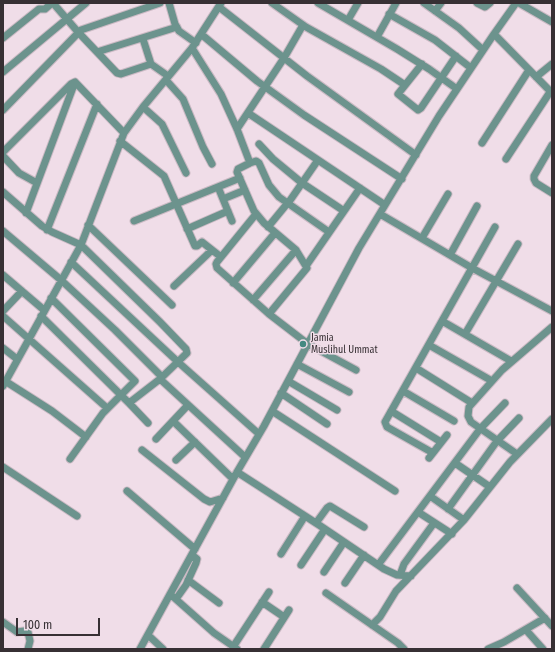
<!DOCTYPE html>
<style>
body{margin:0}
#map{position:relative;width:555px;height:652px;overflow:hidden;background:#f0dde8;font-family:"Fira Sans Condensed",sans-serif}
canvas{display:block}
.frame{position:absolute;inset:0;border:4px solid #373034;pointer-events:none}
.scale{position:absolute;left:16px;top:618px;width:84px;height:18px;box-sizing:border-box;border:2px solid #373034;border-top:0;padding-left:5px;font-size:12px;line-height:14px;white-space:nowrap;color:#373034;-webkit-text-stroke:3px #f0dde8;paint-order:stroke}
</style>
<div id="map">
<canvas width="555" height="652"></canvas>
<div class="frame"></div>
<div class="scale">100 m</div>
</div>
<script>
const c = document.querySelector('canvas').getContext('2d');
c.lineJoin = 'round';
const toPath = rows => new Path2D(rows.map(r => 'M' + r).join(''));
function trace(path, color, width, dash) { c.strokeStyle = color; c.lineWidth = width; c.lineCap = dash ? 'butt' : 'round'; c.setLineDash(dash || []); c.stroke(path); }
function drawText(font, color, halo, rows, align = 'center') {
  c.font = font + ' "Fira Sans Condensed",sans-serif'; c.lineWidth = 3; c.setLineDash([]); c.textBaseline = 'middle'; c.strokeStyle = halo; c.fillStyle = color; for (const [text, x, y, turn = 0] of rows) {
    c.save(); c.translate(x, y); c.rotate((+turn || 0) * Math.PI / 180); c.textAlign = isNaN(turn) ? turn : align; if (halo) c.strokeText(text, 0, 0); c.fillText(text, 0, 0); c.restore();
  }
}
const minor = toPath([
 [53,3,78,32,117,73,121,74,151,64],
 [169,3,175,24,179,31,196,43],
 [272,3,306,27,381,69,405,85],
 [318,3,397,49,429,69,457,89],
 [424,3,459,28,483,50],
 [477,3,485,7,490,3],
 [519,3,552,22],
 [219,7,307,76,416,155],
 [435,11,441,3],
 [389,14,435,40,471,68],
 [348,20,358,3],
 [201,34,257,81,304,115,402,179],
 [494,34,552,93],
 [377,37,396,3],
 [3,38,39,9,45,9,52,3],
 [143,39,151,64,168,76],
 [192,48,221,94,237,129,250,163,238,169,237,172,254,211,264,223,296,250,307,268,269,314],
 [97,52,177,27],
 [422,64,398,94,418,110,421,108,456,56],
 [3,72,86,3],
 [536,77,552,64],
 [166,80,183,99,203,147,212,164],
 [143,107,162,124,186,173],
 [3,110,81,30,160,3],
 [248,113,385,205],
 [237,129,284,58,303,25],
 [120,141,164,176,195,246,197,246,202,242,221,257],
 [482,143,529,70],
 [259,144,273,159,302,183,344,211],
 [552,145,534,176,534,179,536,183,552,193],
 [3,152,71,84,75,82],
 [3,156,19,173,37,183],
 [506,159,550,92],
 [250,163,256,161,259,163,269,185,279,197,329,232],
 [218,187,232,221],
 [3,192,42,226,52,232,81,245,160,322,186,349,187,353,160,379,129,403,41,316],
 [223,199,245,190],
 [26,213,75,82,124,133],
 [256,214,217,262,216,264,217,268,269,314,308,344,356,370],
 [380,214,472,268,552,311],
 [134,221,240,178],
 [88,225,172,305],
 [268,227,291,199,318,160],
 [187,229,228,211],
 [47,230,97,104],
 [3,231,61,280,115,330,162,377],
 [422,238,448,194],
 [450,255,477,206],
 [71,262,178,362,259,434],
 [306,266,360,188],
 [3,275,44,310],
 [233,283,275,233],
 [174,286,212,250],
 [51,298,135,381,103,413,70,459],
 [253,300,296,250],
 [3,311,22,291],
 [3,316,107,408],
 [442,321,511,361],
 [465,334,518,244],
 [429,345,492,381],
 [3,348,17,359],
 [297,364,349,392],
 [416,368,472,403],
 [160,379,245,457],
 [5,381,52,411,86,437],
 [288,381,337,410],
 [3,386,81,245,124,133,143,107,192,48,221,3],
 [403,391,454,421],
 [281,393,327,424],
 [129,403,148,423],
 [272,411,395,491],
 [391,411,441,442],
 [173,421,233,479],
 [156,439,188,405],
 [142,450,204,499,210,502,223,498],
 [433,453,387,427,385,422,495,227],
 [517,454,471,422,468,416,469,407,502,370,552,327],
 [429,458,447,435],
 [176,460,195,442],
 [455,463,490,487],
 [3,467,77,516],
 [237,472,319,525,384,569,397,575,411,576],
 [127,491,195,549],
 [430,496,464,520],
 [448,509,497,441,519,418],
 [418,512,452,534],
 [316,523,327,508,330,506,364,527],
 [281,554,305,516],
 [301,565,325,529],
 [378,565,480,429,505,403],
 [324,572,344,542],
 [400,575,404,564,434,523],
 [188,580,219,603],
 [345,583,364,555],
 [517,588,552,626],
 [326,593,398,643,404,649],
 [170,594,214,633,237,649],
 [176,599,186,585,196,563,197,559,192,555],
 [262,602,284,617],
 [3,622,17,632,24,631,28,632,30,641,28,649],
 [372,625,380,617,396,591,464,520,510,462,552,419],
 [526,630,543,649],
 [148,635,163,649],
 [233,647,269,592],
 [140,649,237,472,264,426,359,248,439,116,494,34,516,3],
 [264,649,289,610],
 [488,649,504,642,545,618]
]);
const markers = [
 [303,344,4,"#448981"]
];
const poiNames = [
 ["Jamia",311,338],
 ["Muslihul Ummat",311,350]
];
trace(minor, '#cbbac4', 9);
trace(minor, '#6c938d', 7);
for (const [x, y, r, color] of markers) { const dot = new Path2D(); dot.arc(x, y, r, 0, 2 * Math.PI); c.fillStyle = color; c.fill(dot); trace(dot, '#f0dde8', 1.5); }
drawText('10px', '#373034', '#f0dde8', poiNames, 'left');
</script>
